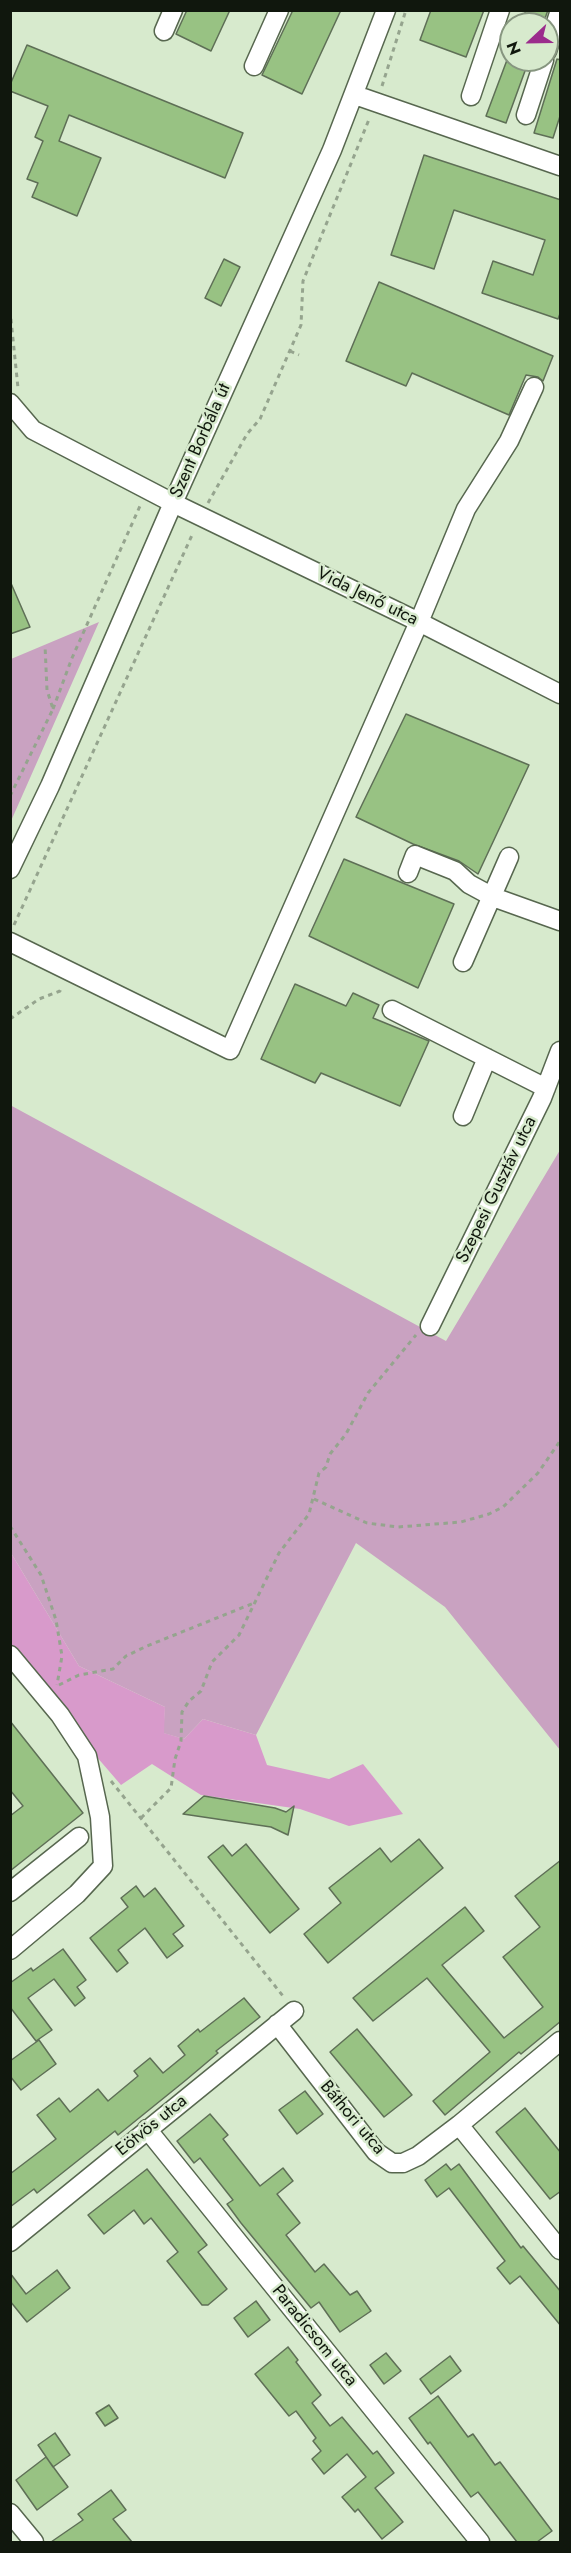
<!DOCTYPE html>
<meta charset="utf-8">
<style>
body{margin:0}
#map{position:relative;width:571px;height:2553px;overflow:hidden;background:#d7eacd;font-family:Jost,sans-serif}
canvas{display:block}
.frame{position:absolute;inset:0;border:12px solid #10170d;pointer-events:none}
.north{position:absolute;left:499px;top:12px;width:60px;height:60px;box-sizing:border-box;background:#d7eacd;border:2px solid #879680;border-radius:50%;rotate:248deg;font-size:16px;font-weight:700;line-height:24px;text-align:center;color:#10170d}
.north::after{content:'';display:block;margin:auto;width:21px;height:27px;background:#9b2c8c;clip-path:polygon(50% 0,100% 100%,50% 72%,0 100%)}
</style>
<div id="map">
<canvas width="571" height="2553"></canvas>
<div class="frame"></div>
<div class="north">N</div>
</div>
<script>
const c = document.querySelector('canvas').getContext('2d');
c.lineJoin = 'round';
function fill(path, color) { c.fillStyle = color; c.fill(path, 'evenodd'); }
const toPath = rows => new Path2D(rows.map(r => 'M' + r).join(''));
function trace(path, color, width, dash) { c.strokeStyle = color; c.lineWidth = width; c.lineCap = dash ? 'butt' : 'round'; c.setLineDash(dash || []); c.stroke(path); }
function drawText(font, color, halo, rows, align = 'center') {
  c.font = font + ' Jost,sans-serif'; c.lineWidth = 5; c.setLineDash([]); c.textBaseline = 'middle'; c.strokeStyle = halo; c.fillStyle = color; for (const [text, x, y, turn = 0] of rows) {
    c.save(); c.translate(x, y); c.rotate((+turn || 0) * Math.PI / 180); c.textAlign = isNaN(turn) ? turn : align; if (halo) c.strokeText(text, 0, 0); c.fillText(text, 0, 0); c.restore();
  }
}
const green = toPath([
 [99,622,11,821,11,659],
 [10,1105,446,1341,560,1150,560,1750,445,1607,356,1543,256,1735,203,1719,184,1739,163,1733,165,1707,79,1666,11,1553]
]);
const forest = toPath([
 [11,1553,79,1666,165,1707,164,1733,184,1739,203,1719,256,1735,267,1765,329,1779,363,1764,403,1814,349,1826,300,1809,201,1795,152,1764,121,1785,46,1698,11,1651]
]);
const building = toPath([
 [187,10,230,10,211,51,176,34,187,10],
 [293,10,341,10,302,94,262,75,293,10],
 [431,10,484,10,466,57,420,40,431,10],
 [526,10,548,10,543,24,521,24,526,10],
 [27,45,243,133,225,178,69,115,59,141,101,158,77,216,32,197,38,183,27,179,43,141,35,137,48,106,10,91,10,85,27,45],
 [557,59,561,60,561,113,553,138,534,133,557,59],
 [507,60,529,60,506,123,486,116,507,60],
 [424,155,561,200,561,311,558,319,482,293,493,261,533,275,545,240,454,210,434,269,391,255,424,155],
 [224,259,240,267,221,306,205,298,224,259],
 [379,282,553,356,543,381,538,377,526,375,509,415,412,373,406,386,346,361,379,282],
 [10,581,30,627,10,634,10,581],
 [406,714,529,765,478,874,459,861,413,844,356,817,406,714],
 [344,859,454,904,418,988,309,936,344,859],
 [295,984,346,1006,353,993,379,1005,373,1018,429,1041,400,1106,321,1073,315,1083,261,1059,295,984],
 [10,1721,83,1813,10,1871,10,1816,23,1806,10,1790,10,1721],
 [204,1796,275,1808,286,1812,294,1806,288,1835,271,1827,183,1814,204,1796],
 [419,1839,443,1868,328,1963,304,1934,341,1903,329,1888,380,1848,391,1862,419,1839],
 [246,1844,299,1909,270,1933,208,1857,223,1845,232,1856,246,1844],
 [561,1860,561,2021,521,2054,519,2052,445,2115,433,2101,490,2052,427,1978,373,2021,353,1998,465,1907,484,1931,442,1965,504,2038,543,2007,503,1957,540,1927,515,1896,561,1860],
 [136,1886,144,1897,155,1888,184,1926,173,1934,183,1946,167,1958,145,1928,118,1950,128,1963,117,1972,90,1938,128,1907,121,1898,136,1886],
 [63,1949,86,1980,77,1987,85,1998,75,2006,54,1979,28,1998,52,2030,36,2041,10,2007,10,1983,31,1968,33,1971,63,1949],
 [244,1998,260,2017,216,2051,218,2053,186,2080,118,2135,115,2131,37,2193,34,2189,10,2207,10,2174,56,2139,37,2115,59,2098,70,2112,98,2089,108,2101,138,2076,134,2071,150,2058,163,2073,185,2055,178,2046,198,2029,200,2032,244,1998],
 [357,2029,412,2095,384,2117,330,2052,357,2029],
 [39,2040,56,2064,21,2090,10,2076,10,2061,39,2040],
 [305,2091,323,2114,297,2134,279,2110,305,2091],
 [525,2108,561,2153,561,2191,550,2199,496,2132,525,2108],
 [210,2114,228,2135,223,2139,260,2186,283,2168,293,2181,277,2194,300,2223,286,2235,315,2272,324,2264,350,2295,357,2291,371,2311,340,2332,319,2302,311,2308,241,2223,227,2204,233,2200,200,2158,194,2163,177,2141,210,2114],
 [446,2164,451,2170,459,2164,521,2248,523,2246,561,2292,561,2326,520,2276,510,2284,497,2268,505,2261,449,2188,437,2197,425,2180,446,2164],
 [147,2169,207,2245,198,2252,227,2289,208,2305,202,2305,167,2261,178,2252,151,2218,144,2224,134,2210,104,2234,88,2215,147,2169],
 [57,2270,70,2288,27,2322,10,2301,10,2273,26,2294,57,2270],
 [256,2301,270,2320,248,2337,234,2318,256,2301],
 [288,2347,298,2360,296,2362,321,2395,312,2403,330,2426,342,2417,373,2454,377,2451,394,2473,375,2488,403,2522,382,2539,358,2509,355,2512,342,2497,366,2477,347,2454,324,2474,312,2459,321,2451,313,2441,316,2438,296,2411,289,2416,255,2374,288,2347],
 [386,2353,401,2371,384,2384,370,2365,386,2353],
 [450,2356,461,2371,431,2394,420,2379,450,2356],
 [438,2396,468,2437,473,2434,495,2465,500,2462,552,2531,537,2542,517,2542,478,2492,471,2497,430,2442,428,2444,409,2418,438,2396],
 [109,2405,118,2418,105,2426,96,2413,109,2405],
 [55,2433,70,2455,53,2467,38,2445,55,2433],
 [46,2457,68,2487,37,2510,16,2480,46,2457],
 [111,2490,126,2510,113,2519,132,2542,51,2542,83,2520,78,2514,111,2490]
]);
const path = toPath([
 [382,86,406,10],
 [10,310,18,388],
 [290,351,299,355],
 [208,503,247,434,260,419,301,325,303,281,370,117],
 [53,709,72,658,140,506],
 [10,796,53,709,47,690,45,645],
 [14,925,193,533],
 [10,1019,39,999,60,991,61,987],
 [314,1499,367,1523,398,1527,461,1522,489,1514,503,1507,538,1473,560,1441],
 [10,1526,41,1575,56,1620,62,1656,57,1685],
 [59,1685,79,1675,113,1669,126,1656,147,1646,254,1603],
 [111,1781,283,1996],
 [141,1818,171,1788,175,1759,181,1741,182,1712,189,1701,201,1691,212,1662,239,1635,279,1553,309,1514,319,1473,326,1467,330,1454,346,1434,368,1393,416,1335]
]);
const minor = toPath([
 [164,31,173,10],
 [547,51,560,10],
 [254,66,279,10],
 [355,95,560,166],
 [471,96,500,10],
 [526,115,544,60],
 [10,403,33,430,173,503,419,622,560,694],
 [10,869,50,786,173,503,332,150,386,10],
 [408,873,415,855,455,871,469,884,493,897,560,921],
 [10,942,230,1050,419,622,466,509,509,441,534,387],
 [463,962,509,857],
 [392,1010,546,1088],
 [463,1116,487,1058],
 [430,1326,542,1098,560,1051],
 [10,1655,60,1715,87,1756,100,1817,103,1866,77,1894,10,1950],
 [10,1892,79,1837],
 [277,2024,376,2152,392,2163,403,2163,418,2156,459,2125,560,2041],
 [459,2125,560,2250],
 [147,2129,480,2542],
 [10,2242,294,2011],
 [10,2513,34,2542]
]);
const streetNames = [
 ["Szent Borbála út",201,441,-66],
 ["Vida Jenő utca",367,597,26],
 ["Szepesi Gusztáv utca",497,1190,-64],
 ["Báthori utca",352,2118,50],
 ["Eötvös utca",152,2126,-39],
 ["Paradicsom utca",314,2336,51]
];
fill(green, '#c9a2c1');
fill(forest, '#d89acb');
fill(building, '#98c283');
trace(building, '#5e6f56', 1.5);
trace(minor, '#57674f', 21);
trace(path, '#95a48e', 3, [4.5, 4.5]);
trace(minor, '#fff', 18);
drawText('18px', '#10170d', '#d7eacd', streetNames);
</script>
